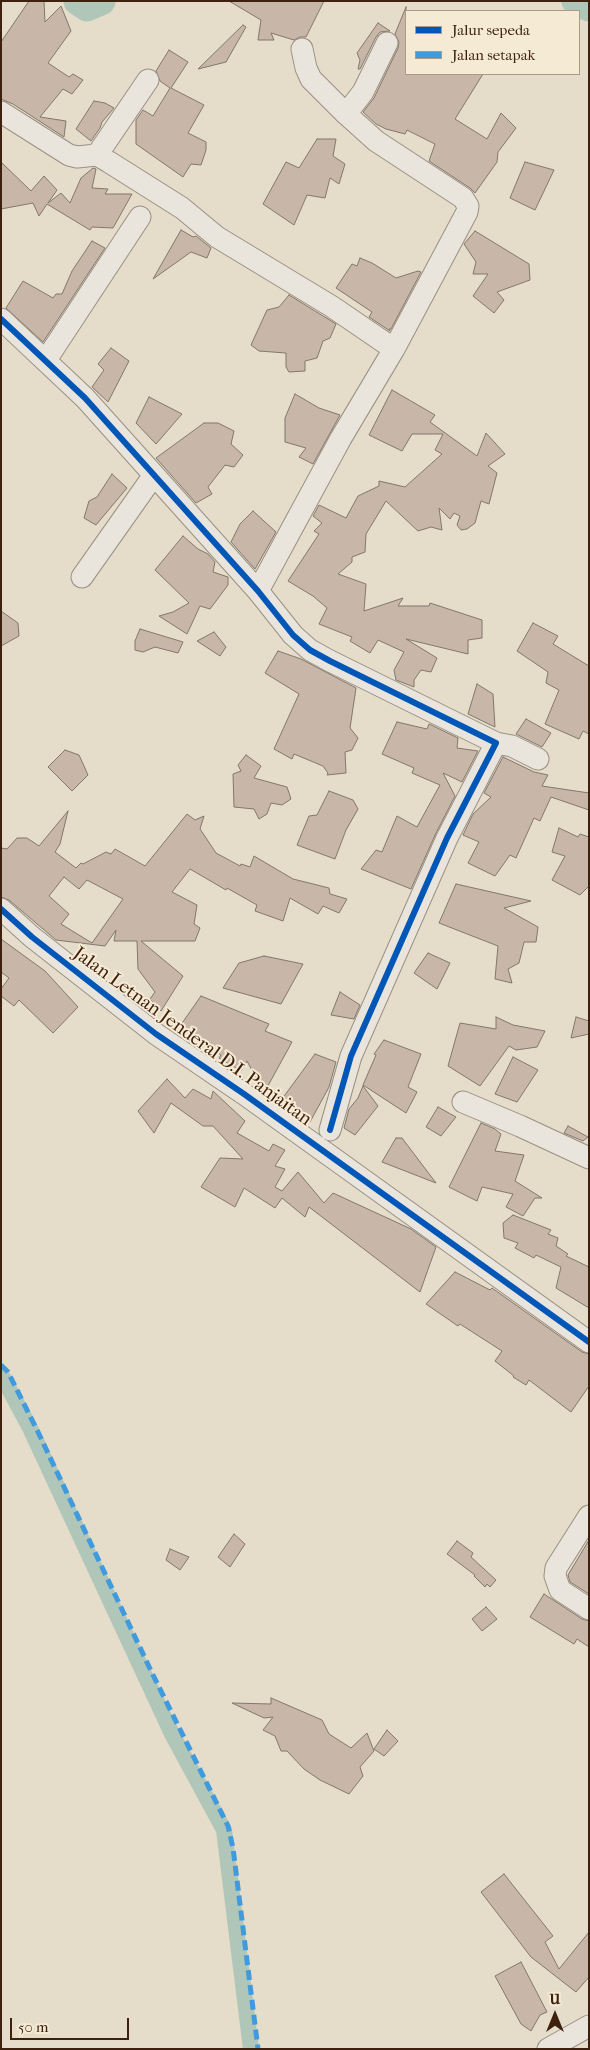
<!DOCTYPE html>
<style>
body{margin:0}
#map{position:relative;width:590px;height:2050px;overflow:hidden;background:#e5dcc9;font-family:"IM FELL French Canon",serif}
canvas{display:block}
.frame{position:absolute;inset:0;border:2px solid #3e200f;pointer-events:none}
.legend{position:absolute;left:405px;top:10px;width:175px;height:65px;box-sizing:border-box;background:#f5ebd5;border:1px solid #ac9a86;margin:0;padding:6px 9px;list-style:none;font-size:15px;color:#3e200f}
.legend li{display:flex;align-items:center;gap:10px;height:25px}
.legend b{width:25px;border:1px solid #ac9a86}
.north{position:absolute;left:530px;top:1990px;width:50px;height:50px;-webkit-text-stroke:4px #f5ebd5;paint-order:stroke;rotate:0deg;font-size:14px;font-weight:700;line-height:20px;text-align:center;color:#3e200f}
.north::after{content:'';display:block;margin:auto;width:18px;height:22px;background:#3e200f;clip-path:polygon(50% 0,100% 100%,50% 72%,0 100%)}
.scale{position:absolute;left:10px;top:2018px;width:119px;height:22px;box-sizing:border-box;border:2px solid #3e200f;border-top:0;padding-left:6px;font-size:15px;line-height:18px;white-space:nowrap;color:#3e200f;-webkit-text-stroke:4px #f5ebd5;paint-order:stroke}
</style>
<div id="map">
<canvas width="590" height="2050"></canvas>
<div class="frame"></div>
<ul class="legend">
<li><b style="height:6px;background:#0057b8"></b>Jalur sepeda</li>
<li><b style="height:6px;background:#3f9bde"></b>Jalan setapak</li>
</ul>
<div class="north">U</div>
<div class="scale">50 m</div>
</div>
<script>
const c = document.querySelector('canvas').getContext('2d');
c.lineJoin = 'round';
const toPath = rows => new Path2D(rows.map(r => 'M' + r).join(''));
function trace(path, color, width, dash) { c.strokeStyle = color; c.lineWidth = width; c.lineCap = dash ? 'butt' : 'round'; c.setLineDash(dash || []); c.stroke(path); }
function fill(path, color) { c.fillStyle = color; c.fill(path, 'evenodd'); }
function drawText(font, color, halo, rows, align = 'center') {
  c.font = font + ' "IM FELL French Canon",serif'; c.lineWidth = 4; c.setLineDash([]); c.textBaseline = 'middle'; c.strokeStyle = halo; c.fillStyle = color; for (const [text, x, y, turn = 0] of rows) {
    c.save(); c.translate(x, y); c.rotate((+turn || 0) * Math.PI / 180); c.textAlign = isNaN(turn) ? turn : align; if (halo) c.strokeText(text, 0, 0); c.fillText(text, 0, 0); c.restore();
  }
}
const canal = toPath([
 [1,1374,30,1428,172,1734,224,1830,251,2049]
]);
const river = toPath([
 [78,1,87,7,101,1],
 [576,1,589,7]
]);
const building = toPath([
 [29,1,44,1,45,22,61,6,71,31,48,63,69,77,73,74,83,80,72,94,63,89,40,117,66,121,64,137,13,104,1,99,1,42,29,1],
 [229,1,324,1,306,37,300,37,294,40,271,33,274,40,258,40,261,20,229,1],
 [406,7,406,74,483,74,455,119,487,139,501,113,516,128,498,152,497,162,475,193,470,188,429,161,435,144,407,130,405,134,386,129,376,124,363,112,374,98,398,48,399,42,395,34,406,7],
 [378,23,390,31,380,32,376,37,360,69,358,69,360,60,357,53,378,23],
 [243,25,246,27,226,62,198,69,243,25],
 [169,50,188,62,171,88,204,105,188,133,206,142,206,150,201,165,191,164,183,177,136,144,136,120,143,110,153,116,170,88,160,81,156,71,169,50],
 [94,101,105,103,114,108,102,122,100,128,91,141,76,129,94,101],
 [317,139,336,139,333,156,345,164,339,184,330,178,325,198,307,195,294,225,263,204,286,162,299,168,317,139],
 [1,162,31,191,44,176,57,190,48,203,61,193,70,203,81,178,93,168,96,169,92,188,108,189,105,194,132,194,113,228,92,227,90,230,47,204,39,216,33,203,1,209,1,162],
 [525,162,554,170,535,210,510,198,525,162],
 [181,230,193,237,196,236,211,248,207,258,191,252,153,279,181,230],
 [475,231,529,264,530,280,497,292,504,300,494,313,473,296,488,274,473,274,476,262,464,244,475,231],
 [92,241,105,248,43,342,6,308,23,281,53,298,56,294,62,294,72,271,92,241],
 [360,258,372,263,396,278,418,271,421,272,391,329,389,329,390,331,369,317,372,312,336,288,352,264,357,266,360,258],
 [289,295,336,324,330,338,323,341,317,358,305,361,305,371,289,372,286,367,286,353,259,351,251,345,267,310,279,307,289,295],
 [111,348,129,361,108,402,92,387,104,370,98,364,111,348],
 [392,390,435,415,430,422,477,456,486,433,505,454,488,466,497,473,489,504,481,501,475,523,467,529,461,530,457,525,460,516,454,513,450,519,439,508,442,530,431,527,418,531,386,501,366,534,365,552,352,557,352,562,338,574,366,584,364,611,403,598,398,606,429,606,430,603,482,620,482,638,468,640,468,654,406,639,437,658,431,672,421,670,414,680,414,687,396,680,394,670,404,652,378,640,370,653,350,641,352,637,319,624,327,608,313,596,288,581,319,534,314,531,322,523,313,516,319,505,346,518,358,496,379,486,379,481,405,487,442,454,435,450,443,434,412,434,402,451,369,435,392,390],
 [295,394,319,408,340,415,313,464,299,457,306,448,285,442,285,418,295,394],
 [149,397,182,414,156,444,136,423,149,397],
 [204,423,218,423,234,431,231,444,243,455,234,467,225,465,208,487,212,494,196,503,156,458,204,423],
 [112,474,127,488,96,525,84,518,89,501,97,497,112,474],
 [253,511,276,532,255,569,231,542,240,524,253,511],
 [183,536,198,549,208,554,215,562,213,572,228,577,228,585,210,609,200,606,187,634,159,616,173,612,189,603,155,570,183,536],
 [1,611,18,623,19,636,1,646,1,611],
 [533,623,558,636,553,644,589,666,589,734,583,731,579,739,545,724,559,690,546,683,548,672,517,651,533,623],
 [140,629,183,642,178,653,155,647,143,652,135,650,135,641,140,629],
 [214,632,226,647,220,656,197,641,214,632],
 [278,651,301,659,356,688,350,728,358,738,352,750,345,752,346,773,327,775,328,773,323,766,294,754,292,759,274,749,299,694,265,673,278,651],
 [477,684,493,694,495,727,468,714,477,684],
 [526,719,551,733,542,747,516,734,526,719],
 [397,722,427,729,429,724,458,738,457,748,478,751,462,782,443,773,455,796,436,833,411,889,361,869,376,850,382,852,397,816,417,827,440,785,412,773,414,768,382,754,397,722],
 [65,750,79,755,88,775,72,791,48,767,65,750],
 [246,755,261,766,254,778,287,787,291,799,282,805,271,803,267,814,259,819,254,809,234,807,233,774,241,771,238,765,246,755],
 [503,757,534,772,548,775,542,786,589,793,589,810,551,797,540,821,534,818,516,858,510,855,495,876,468,863,479,842,463,835,473,814,491,797,484,793,503,757],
 [329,791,353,800,358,809,346,830,335,859,297,845,309,816,317,815,329,791],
 [68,811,60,844,55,852,76,868,81,863,83,864,106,852,111,854,115,849,145,866,187,814,195,820,204,816,200,829,216,853,240,866,241,864,250,867,254,856,293,879,329,888,330,894,347,899,339,913,323,906,318,914,290,898,283,921,255,911,257,905,227,888,226,890,190,869,172,892,197,905,194,924,200,928,195,941,141,941,183,976,161,1011,150,999,155,992,138,969,137,941,114,941,116,930,105,946,56,940,9,900,1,897,1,848,7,849,17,838,27,838,39,846,68,811],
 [64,877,79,889,87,880,123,899,92,943,61,924,69,914,49,896,64,877],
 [559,828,578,837,580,834,589,837,589,886,580,895,552,880,565,856,552,852,559,828],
 [456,884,531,901,504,908,538,927,536,942,524,942,519,963,508,969,512,983,495,979,498,946,439,923,456,884],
 [1,939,45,971,78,1007,53,1033,19,1000,14,1006,1,996,1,989,9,978,1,972,1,939],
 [428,953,450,963,437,989,414,973,428,953],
 [264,956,303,964,281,1004,223,988,239,963,264,956],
 [340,992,360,1005,354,1019,331,1015,340,992],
 [201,996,269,1024,265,1031,292,1042,264,1093,247,1061,241,1071,219,1058,221,1055,180,1026,201,996],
 [496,1017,513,1025,545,1031,537,1047,516,1050,509,1046,480,1086,448,1066,460,1023,496,1029,496,1017],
 [576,1017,589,1021,589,1034,571,1038,576,1017],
 [384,1040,421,1054,408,1087,417,1092,406,1113,363,1085,376,1055,374,1054,384,1040],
 [315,1054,336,1062,329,1087,310,1122,282,1099,315,1054],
 [513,1057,538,1070,517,1102,495,1094,513,1057],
 [167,1079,185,1098,193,1089,211,1099,213,1091,245,1121,237,1133,269,1151,273,1144,285,1150,275,1166,285,1169,275,1187,282,1191,298,1172,324,1203,333,1193,411,1229,436,1247,420,1292,309,1207,305,1217,282,1198,275,1208,244,1188,235,1207,201,1187,220,1158,243,1159,213,1126,203,1126,171,1103,154,1133,138,1111,167,1079],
 [363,1086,378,1106,355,1135,344,1128,349,1109,358,1098,363,1086],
 [438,1107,456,1117,441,1136,426,1127,438,1107],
 [481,1123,495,1129,501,1134,495,1151,524,1155,515,1181,542,1198,535,1198,523,1216,506,1207,513,1194,482,1187,477,1201,449,1187,481,1123],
 [568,1126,588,1137,583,1141,564,1133,568,1126],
 [396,1138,402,1138,436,1183,382,1162,396,1138],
 [513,1215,551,1230,548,1234,558,1238,556,1246,568,1254,566,1256,589,1267,589,1308,556,1288,561,1267,536,1255,534,1258,515,1248,518,1243,504,1238,503,1223,513,1215],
 [455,1272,490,1290,492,1288,582,1352,589,1354,589,1386,571,1412,529,1380,526,1385,513,1377,514,1376,495,1361,502,1351,460,1324,458,1326,426,1304,455,1272],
 [234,1534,245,1544,230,1567,218,1557,234,1534],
 [589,1540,589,1594,570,1582,568,1575,589,1540],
 [457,1541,473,1553,471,1557,496,1580,490,1587,487,1584,485,1587,474,1576,475,1575,447,1554,457,1541],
 [170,1549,189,1557,180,1570,166,1560,170,1549],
 [544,1594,582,1619,589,1621,589,1647,577,1639,574,1644,530,1617,544,1594],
 [486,1607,497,1619,482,1631,472,1619,486,1607],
 [271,1698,322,1720,329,1734,351,1748,367,1733,374,1751,360,1767,363,1776,349,1794,320,1780,304,1769,287,1751,281,1751,275,1736,263,1730,273,1717,264,1718,232,1703,271,1704,271,1698],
 [387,1730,398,1741,384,1756,374,1749,387,1730],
 [504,1874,553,1936,545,1942,559,1969,589,1932,589,1977,576,1992,531,1957,481,1892,504,1874],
 [521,1962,547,2012,540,2015,531,2031,521,2024,495,1976,521,1962]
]);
const minor = toPath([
 [1,112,69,155,77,157,97,155,109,162,182,208,217,237,331,306,394,349],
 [346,114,363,92,387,43],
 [97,155,148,80],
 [1,319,85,398,258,591,293,635,310,650,330,661,496,743,447,838,351,1056,330,1130],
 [46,360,140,217],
 [82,577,154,475],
 [258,591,341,438,394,349,467,212,468,206,463,198,376,141,346,114,311,79,306,68,302,49],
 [496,743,512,746,538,759],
 [1,909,32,937,156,1034,244,1094,589,1342],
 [463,1102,520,1126,589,1158],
 [589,1516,556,1568,555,1576,560,1590,589,1609],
 [548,2049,589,2026]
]);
const quiet = toPath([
 [1,1365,8,1372,38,1432,153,1675,228,1826,233,1848,258,2049]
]);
const cycleway = toPath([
 [1,319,85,398,258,591,293,635,310,650,330,661,496,743,447,838,351,1056,330,1130],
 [1,909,32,937,156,1034,244,1094,589,1342]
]);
const streetNames = [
 ["Jalan Letnan Jenderal D.I. Panjaitan",192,1037,36]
];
trace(canal, '#b0c6b9', 16);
trace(river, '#b0c6b9', 29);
fill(building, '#c8b7a8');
trace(building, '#81776b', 1);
trace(minor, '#999083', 23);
trace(minor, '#eae5dc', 21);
trace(quiet, '#3f9bde', 5, [10, 5]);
trace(cycleway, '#0057b8', 6);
drawText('19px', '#3e200f', '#f5ebd5', streetNames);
</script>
